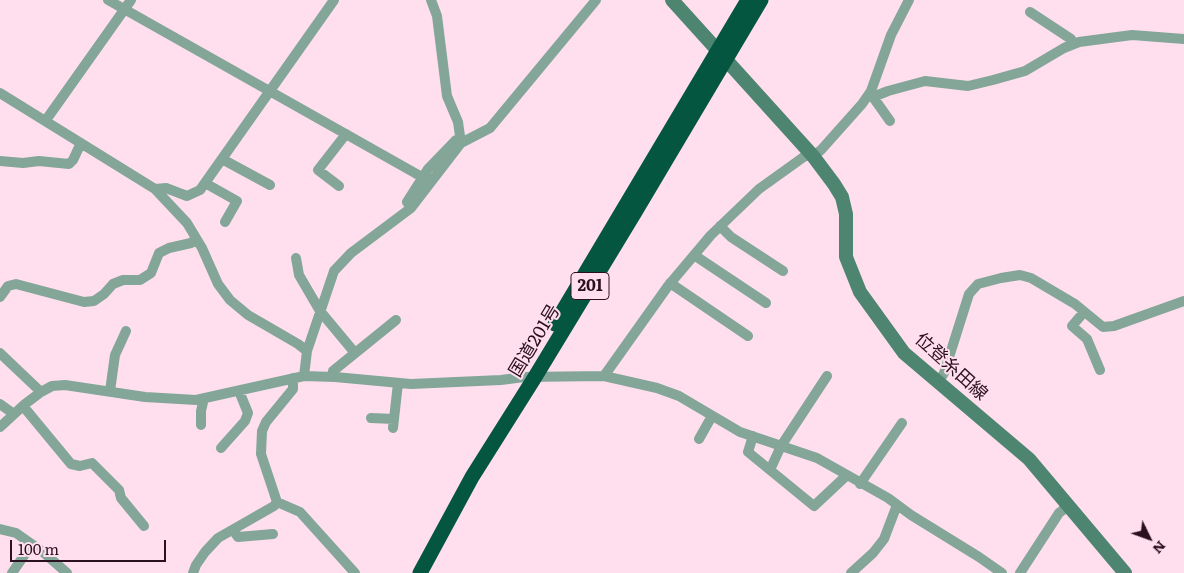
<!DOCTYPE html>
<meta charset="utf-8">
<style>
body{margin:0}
#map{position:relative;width:1184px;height:573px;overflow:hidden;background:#ffdfee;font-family:Literata,serif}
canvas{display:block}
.north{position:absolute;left:1124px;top:513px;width:50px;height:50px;-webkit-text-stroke:4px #ffdfee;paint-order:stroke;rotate:132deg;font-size:14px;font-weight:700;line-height:20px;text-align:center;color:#2b101f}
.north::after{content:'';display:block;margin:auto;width:18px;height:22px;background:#2b101f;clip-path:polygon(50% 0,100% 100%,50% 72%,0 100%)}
.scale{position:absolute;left:10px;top:540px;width:156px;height:22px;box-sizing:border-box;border:2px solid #2b101f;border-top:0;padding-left:6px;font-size:15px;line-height:18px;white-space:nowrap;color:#2b101f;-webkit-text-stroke:4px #ffdfee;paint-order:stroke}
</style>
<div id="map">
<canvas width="1184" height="573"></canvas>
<div class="north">N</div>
<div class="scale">100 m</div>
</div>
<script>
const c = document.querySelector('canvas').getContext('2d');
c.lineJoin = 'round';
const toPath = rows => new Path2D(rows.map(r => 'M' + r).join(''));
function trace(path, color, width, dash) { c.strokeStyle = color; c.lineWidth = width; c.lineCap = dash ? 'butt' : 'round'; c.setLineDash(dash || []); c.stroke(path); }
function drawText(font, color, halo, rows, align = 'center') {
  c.font = font + ' Literata,"Noto Sans JP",serif'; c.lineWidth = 4; c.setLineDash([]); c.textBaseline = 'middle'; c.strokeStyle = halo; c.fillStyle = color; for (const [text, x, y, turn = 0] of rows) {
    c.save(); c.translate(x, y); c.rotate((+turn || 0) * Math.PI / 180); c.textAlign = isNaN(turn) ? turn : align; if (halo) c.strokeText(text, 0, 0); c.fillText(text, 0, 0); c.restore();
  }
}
const street = toPath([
 [108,0,422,177],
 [431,0,437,16,447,96,458,122,461,143],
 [1030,12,1071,39,1074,44],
 [0,93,155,189,187,223,202,248,218,284,230,300,248,315,298,344,307,351],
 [868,96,873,97,888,91,925,81,968,86,993,80,1025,71,1064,48,1079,42,1132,35,1184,39],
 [873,97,890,121],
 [46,120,131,0],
 [222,159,270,185],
 [0,161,23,163,39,161,69,164,73,160,81,143],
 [205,183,237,201,225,222],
 [339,186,318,170,346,134],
 [155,189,166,188,187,196,200,190,334,0],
 [411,208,407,202,428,169,456,140],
 [720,226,731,237,783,271],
 [694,255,766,303],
 [296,258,299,275,320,311,355,353],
 [670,283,748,336],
 [0,297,8,286,16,284,84,302,94,301,104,294,113,284,123,280,140,280,151,273,159,253,169,248,191,243,196,239],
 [1084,312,1072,326,1087,339,1100,370],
 [0,353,41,392],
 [304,376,307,351,334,271,351,253,411,208,461,143,490,128,596,0],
 [604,376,668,286,711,235,759,189,805,156,813,156,821,150,862,104,871,91,891,35,909,0],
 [827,376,781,446,770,470,814,506,846,476],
 [332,377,333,371,396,320],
 [293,378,293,389,266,422,262,431,261,454,277,502,300,512,355,573],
 [938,383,944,373,969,294,978,284,1001,278,1020,275,1031,278,1075,304,1103,327,1114,326,1184,301],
 [110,391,115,355,126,331],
 [0,404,14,414],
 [23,406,71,464,80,466,92,463,119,490,121,498,144,526],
 [371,418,394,419],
 [201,425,201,411,204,398],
 [0,427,25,404,41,392,52,386,65,385,145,397,196,400,304,376,335,377,411,384,501,380,524,377,604,376,657,388,679,396,740,432,817,458,888,498,911,515,979,557,1002,573],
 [393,428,398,383],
 [753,436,748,452,770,470],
 [699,439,712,416],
 [221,448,245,421,248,413,239,391],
 [860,484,902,423],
 [0,529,16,533,43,552,67,573],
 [233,530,238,537,273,534],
 [12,573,32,544],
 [193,573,196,565,205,552,218,538,274,506,277,502],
 [851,573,873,553,884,539,897,505],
 [1020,573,1059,513,1068,506]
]);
const secondary = toPath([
 [672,0,813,156,834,184,842,197,846,214,846,257,860,292,904,353,1029,459,1125,573]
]);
const highway = toPath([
 [555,324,748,0],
 [420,573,472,477,535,377,635,212,761,0]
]);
const shields = [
 [590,286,38]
];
const shieldNames = [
 ["201",590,286]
];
const streetNames = [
 ["国道201号",535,341,-59],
 ["位登糸田線",951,367,42]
];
trace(street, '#83a698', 10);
trace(secondary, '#4e8571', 14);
trace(highway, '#055641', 15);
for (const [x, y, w] of shields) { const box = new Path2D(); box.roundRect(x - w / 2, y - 13.5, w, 27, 4); c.fillStyle = '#ffdfee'; c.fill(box); trace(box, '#2b101f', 1); }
drawText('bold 16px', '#2b101f', null, shieldNames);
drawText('18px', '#2b101f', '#ffdfee', streetNames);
</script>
